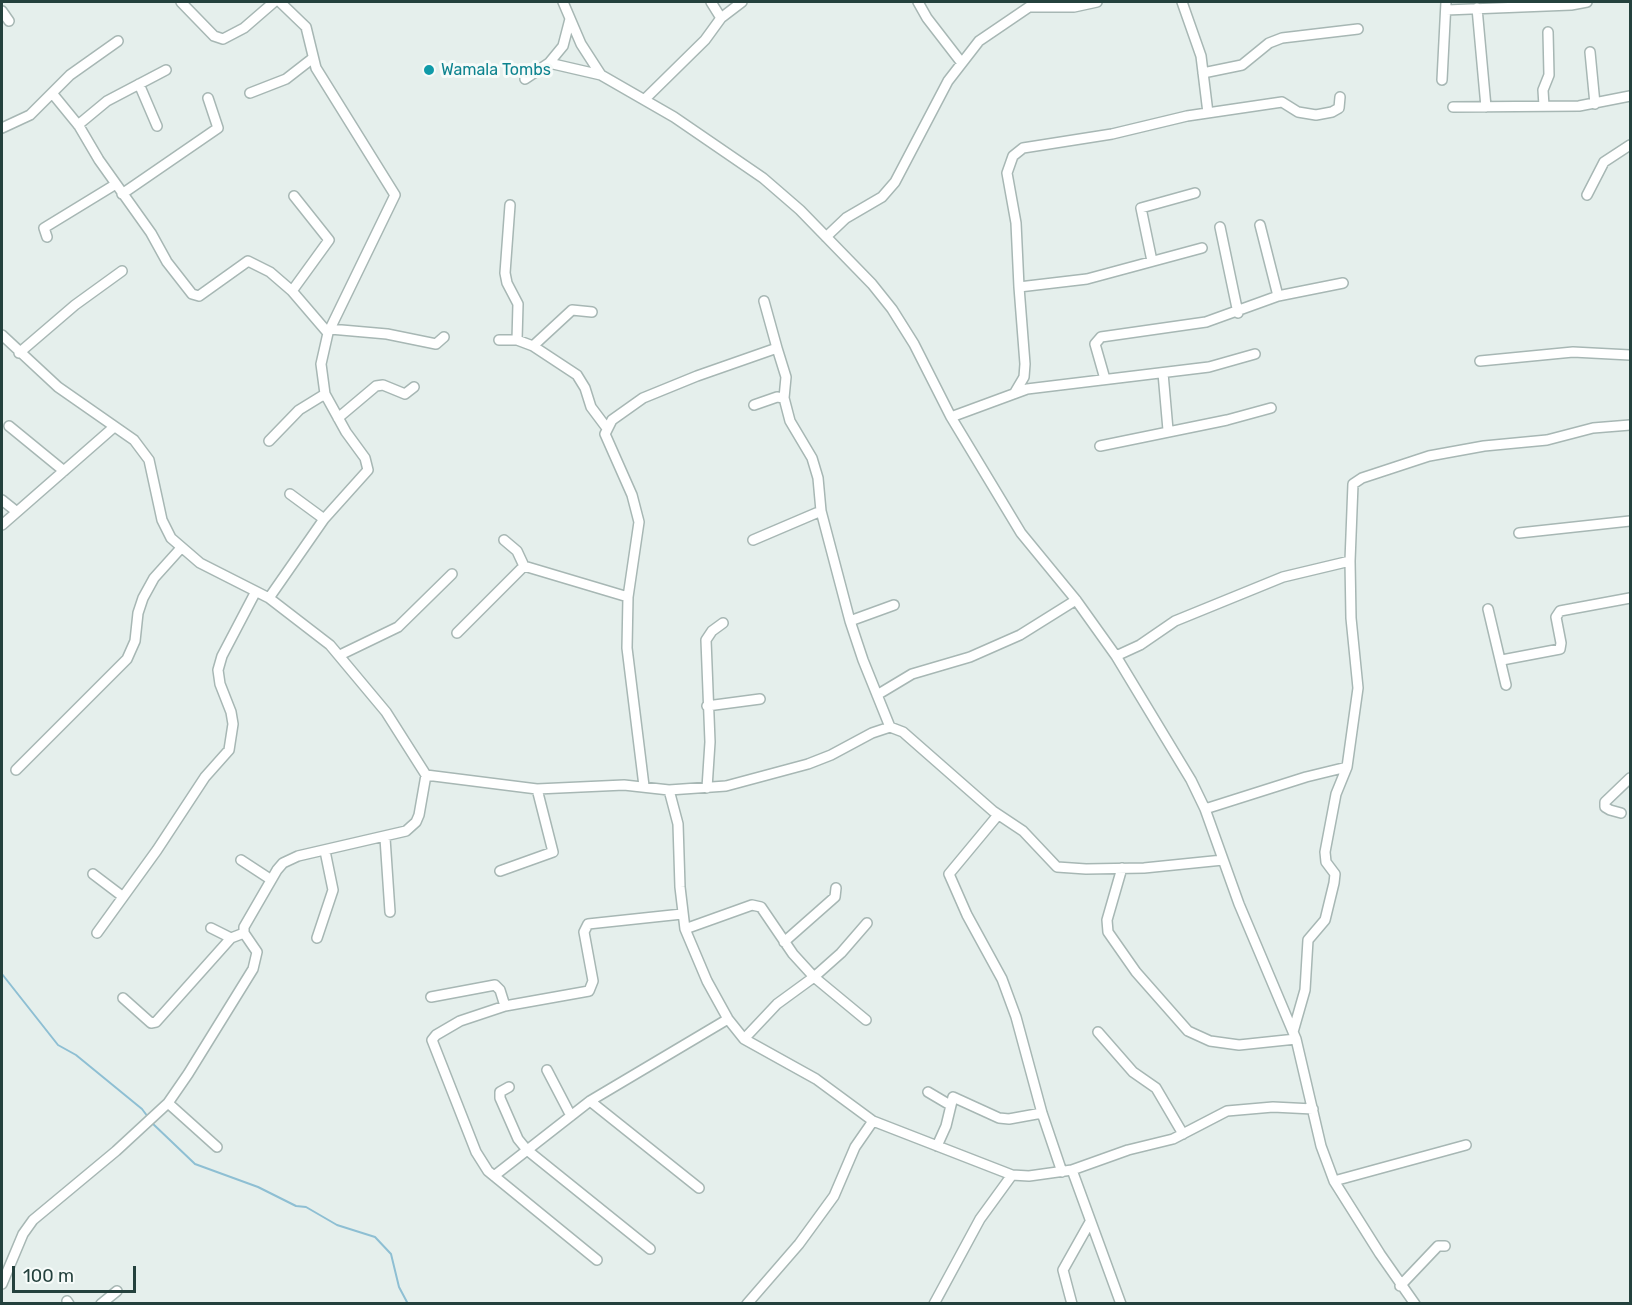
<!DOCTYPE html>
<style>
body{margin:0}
#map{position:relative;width:1632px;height:1305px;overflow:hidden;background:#e5efec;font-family:Rubik,sans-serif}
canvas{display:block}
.frame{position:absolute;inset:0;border:3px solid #24413d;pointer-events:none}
.scale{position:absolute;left:12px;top:1266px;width:124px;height:27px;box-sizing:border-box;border:3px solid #24413d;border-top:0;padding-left:8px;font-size:18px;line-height:21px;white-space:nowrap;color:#24413d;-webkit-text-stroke:4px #f6fbf9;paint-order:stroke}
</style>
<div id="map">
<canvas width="1632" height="1305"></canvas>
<div class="frame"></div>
<div class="scale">100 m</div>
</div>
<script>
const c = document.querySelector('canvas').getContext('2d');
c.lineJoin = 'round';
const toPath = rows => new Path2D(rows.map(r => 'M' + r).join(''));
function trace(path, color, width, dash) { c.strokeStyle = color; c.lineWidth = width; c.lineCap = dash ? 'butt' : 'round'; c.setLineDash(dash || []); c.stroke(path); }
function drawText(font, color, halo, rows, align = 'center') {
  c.font = font + ' Rubik,sans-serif'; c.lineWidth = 6; c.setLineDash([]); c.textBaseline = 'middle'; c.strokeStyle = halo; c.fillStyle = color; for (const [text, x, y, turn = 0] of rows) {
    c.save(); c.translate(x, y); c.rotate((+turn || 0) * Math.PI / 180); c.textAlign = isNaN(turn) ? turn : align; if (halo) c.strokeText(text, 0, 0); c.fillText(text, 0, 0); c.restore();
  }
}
const stream = toPath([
 [2,974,58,1045,76,1055,142,1109,148,1117],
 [151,1122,195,1164,258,1187,296,1206,306,1207,337,1225,375,1237,391,1254,399,1287,408,1304]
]);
const minor = toPath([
 [181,2,214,36,223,39,244,28,274,2],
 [563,2,581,44,601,75,674,117,763,178,800,210,872,284,892,309,914,344,951,417,1021,533,1076,600,1116,656,1191,780,1205,809,1239,904,1296,1039,1321,1146,1334,1181,1380,1254,1415,1304],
 [711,2,721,18],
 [918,2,927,18,961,62],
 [1182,2,1201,56,1208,113],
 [1477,8,1486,107],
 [1446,10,1571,5,1587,2],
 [2,11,9,21],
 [1590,52,1595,104],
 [549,63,601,75],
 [1203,73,1242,65,1269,43,1282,38,1358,29],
 [525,79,549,63,563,46,570,19],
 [1442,80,1446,2],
 [139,84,157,126],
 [52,93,79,126,99,160,151,233,167,262,192,294,199,296,248,261,270,272,292,291],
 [250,93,286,79,313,58],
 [645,99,705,40,721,18,742,2],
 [1544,106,1543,90,1549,75,1548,32],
 [1453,107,1579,106,1630,96],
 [78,125,107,101,166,70],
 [2,128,30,115,70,75,118,41],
 [122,194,218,128,208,98],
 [1587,195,1604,162,1630,145],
 [294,196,329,240,292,291,328,333],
 [510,205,505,273,507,283,518,304,517,340],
 [1260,225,1278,296],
 [1220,227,1238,313],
 [47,237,44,228,116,184],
 [826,237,846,218,882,197,895,182,948,81,979,41,1029,7,1074,7,1097,2],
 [1152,261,1141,208,1195,193],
 [1019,287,1016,223,1007,173,1013,156,1023,148,1112,134,1187,116,1282,102,1298,112,1316,115,1332,112,1339,108,1340,97],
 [330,329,387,334,436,344,444,337],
 [2,335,58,387,134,440,149,460,162,520,171,538,200,563,269,598,330,645,386,712,426,775,537,789,624,785,669,790,726,786,808,764,831,755,872,733,890,727,903,732,993,811,1023,831,1057,867,1086,869,1144,868,1223,860],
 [499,340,517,340,533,346,577,375,585,388,591,407,606,427],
 [533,346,572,310,592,312],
 [777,348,786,377,784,398],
 [19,353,75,305,122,271],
 [1480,361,1573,352,1630,355],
 [1163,373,1168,430],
 [1105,379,1095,344,1101,337,1206,322,1278,296,1343,283],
 [1014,394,1024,377,1025,364,1019,287,1087,279,1202,248],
 [754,405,777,397,784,398,790,421,812,458,818,478,821,511,850,621,863,660,890,727],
 [951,417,1027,389,1209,367,1255,354],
 [338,418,376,386,383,385,405,394,414,387],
 [9,426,64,471],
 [269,441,299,410,325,394],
 [1100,446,1227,420,1271,408],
 [290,494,324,519],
 [2,500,17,512],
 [2,525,114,427],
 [1519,533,1630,521],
 [504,540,517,551,524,566],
 [753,540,821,511],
 [269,598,324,519,368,470,365,458,346,432,325,394,321,364,328,333,395,195,316,68,306,27,280,2],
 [1488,609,1506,685],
 [850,621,894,605],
 [457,633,524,566,628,597],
 [340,655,398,627,452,574],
 [1116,656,1140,645,1175,621,1283,577,1350,561],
 [1502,660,1560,649,1561,643,1556,617,1560,611,1630,598],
 [877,695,912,674,970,657,1020,635,1076,600],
 [707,706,760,699],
 [16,770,127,659,135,641,138,613,143,598,154,578,181,548],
 [644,786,627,648,628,597,639,522,632,495,605,434,612,420,643,398,697,376,777,348,764,301],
 [707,788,710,742,706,640,712,631,723,623],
 [669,790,678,824,680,887,685,929,707,981,728,1019,744,1039,816,1079,873,1121,1012,1175,1029,1176,1072,1170,1128,1150,1173,1139,1227,1111,1273,1107,1313,1109],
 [1205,809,1306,777,1347,767],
 [1621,813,1610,810,1605,807,1605,802,1630,778],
 [998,815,949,874,967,915,1002,979,1016,1017,1042,1113,1062,1172],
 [385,838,390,912],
 [241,860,270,879],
 [1122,868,1107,920,1108,932,1136,972,1188,1031,1210,1041,1239,1045,1296,1039],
 [500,871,553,852,537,789],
 [93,874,122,896],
 [211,928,231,938],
 [685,929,752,905,761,907,793,954,814,977,866,1020],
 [97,933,157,850,205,777,229,750,233,724,231,712,220,684,218,670,222,656,255,593],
 [317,938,333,890,325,851],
 [784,942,835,897,836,888],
 [431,997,495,985,500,990,505,1006],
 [123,998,151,1023,156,1022,231,938,244,933],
 [1098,1032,1133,1072,1156,1088,1183,1134],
 [1293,1032,1305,990,1308,940,1325,920,1334,883,1335,874,1326,862,1325,852,1336,794,1347,767,1358,688,1351,618,1350,561,1353,484,1362,478,1429,456,1484,446,1547,440,1593,428,1630,425],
 [744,1039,777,1004,814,977,841,953,867,923],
 [547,1070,571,1116],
 [509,1087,500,1092,500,1098,518,1139,527,1150,650,1249],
 [928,1092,950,1105],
 [590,1101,699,1188],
 [168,1103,217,1147],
 [937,1146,946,1126,953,1097,999,1118,1009,1119,1042,1113],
 [1072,1170,1121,1304],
 [494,1176,590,1101,728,1019],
 [1334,1181,1466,1145],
 [597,1260,488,1171,476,1152,432,1040,436,1035,460,1021,505,1006,589,991,593,981,584,932,588,924,682,914],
 [2,1284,23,1234,33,1220,116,1151,168,1103,188,1074,253,969,257,952,244,933,244,927,277,870,283,863,298,856,406,831,416,822,419,815,426,775],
 [1400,1286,1438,1246,1445,1246],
 [67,1301,69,1304],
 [101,1304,117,1291],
 [747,1304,799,1244,834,1196,855,1147,873,1121],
 [934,1304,980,1219,1012,1175],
 [1072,1304,1063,1270,1090,1222]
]);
const markers = [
 [429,70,6,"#0f9aa8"]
];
const cultureNames = [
 ["Wamala Tombs",441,70]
];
trace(stream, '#8ebfd3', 2);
trace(minor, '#a7b7b4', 12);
trace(minor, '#fff', 9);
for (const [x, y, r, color] of markers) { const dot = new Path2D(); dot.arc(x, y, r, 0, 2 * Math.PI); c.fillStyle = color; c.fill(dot); trace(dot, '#f6fbf9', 2); }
drawText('16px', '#0d838f', '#f6fbf9', cultureNames, 'left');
</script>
